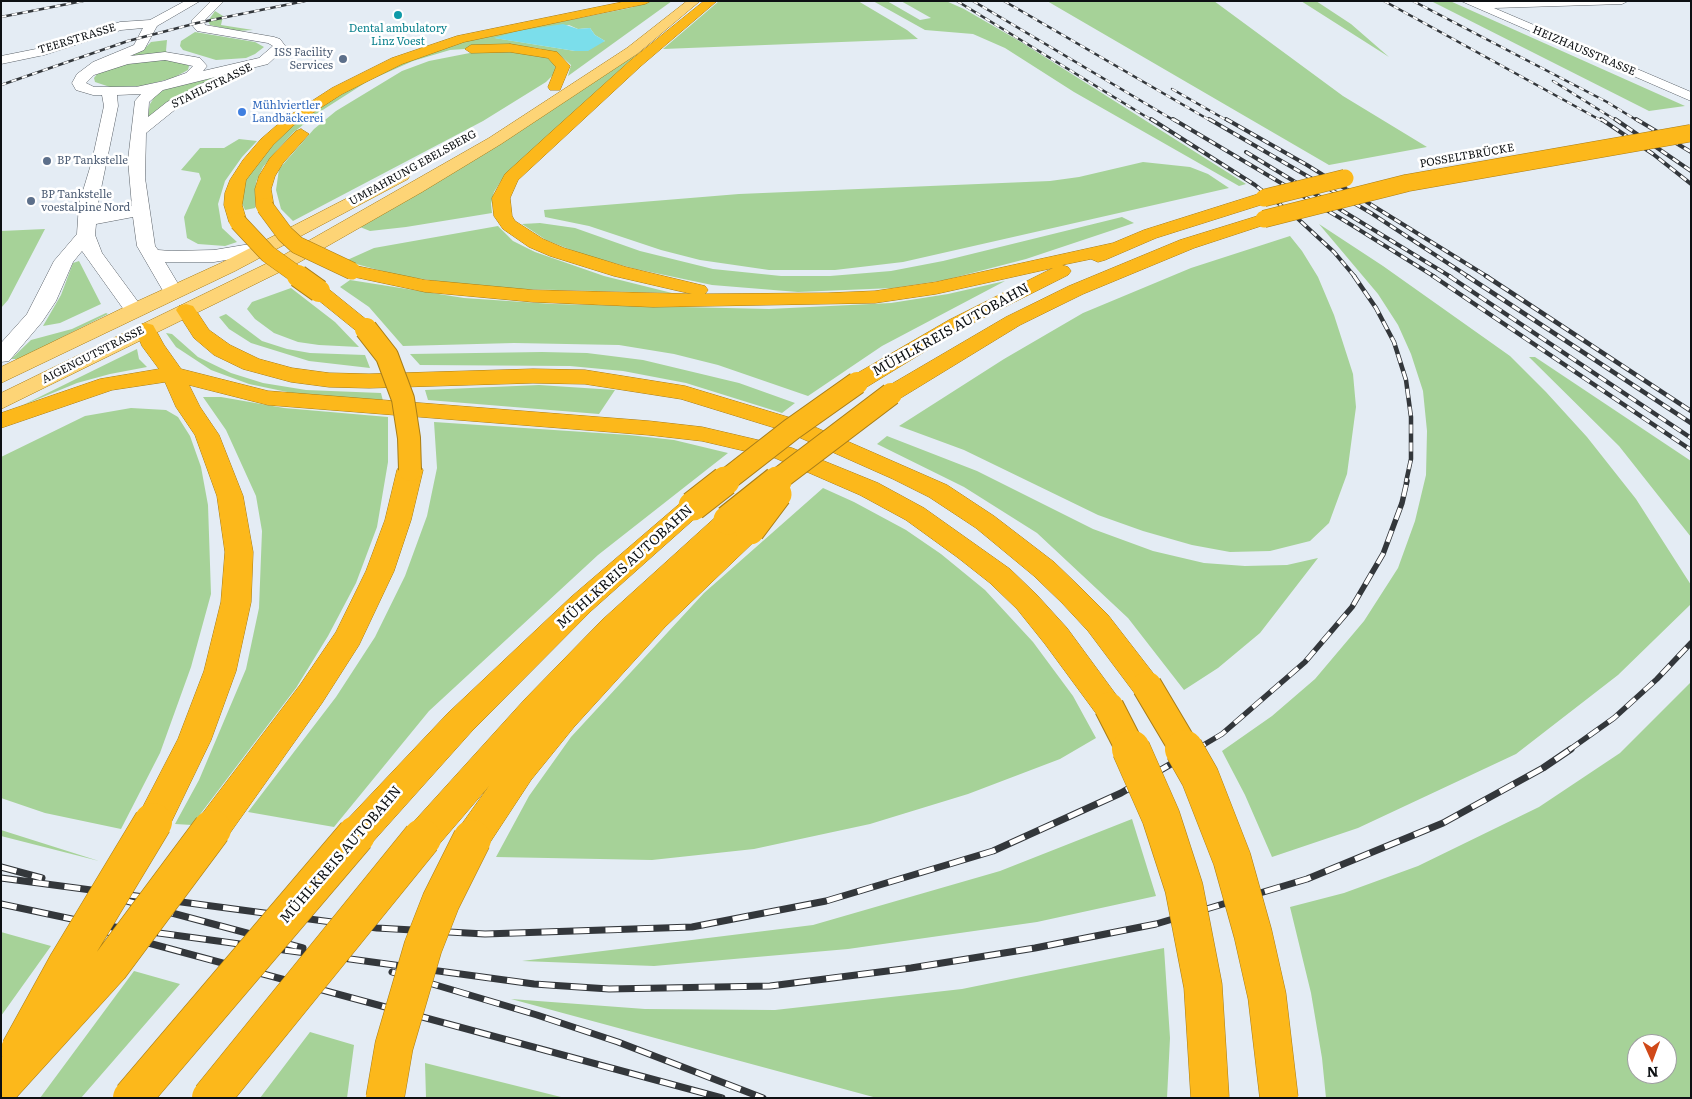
<!DOCTYPE html>
<meta charset="utf-8">
<style>
body{margin:0}
#map{position:relative;width:1692px;height:1099px;overflow:hidden;background:#e4ecf4;font-family:Literata,serif}
canvas{display:block}
.frame{position:absolute;inset:0;border:2px solid #0d1013;pointer-events:none}
.north{position:absolute;left:1627px;top:1034px;width:50px;height:50px;box-sizing:border-box;background:#fff;border:1px solid #9e9fa1;border-radius:50%;rotate:178deg;font-size:14px;font-weight:700;line-height:20px;text-align:center;color:#0d1013}
.north::after{content:'';display:block;margin:auto;width:18px;height:22px;background:#d04919;clip-path:polygon(50% 0,100% 100%,50% 72%,0 100%)}
</style>
<div id="map">
<canvas width="1692" height="1099"></canvas>
<div class="frame"></div>
<div class="north">N</div>
</div>
<script>
const c = document.querySelector('canvas').getContext('2d');
c.lineJoin = 'round';
function fill(path, color) { c.fillStyle = color; c.fill(path, 'evenodd'); }
const toPath = rows => new Path2D(rows.map(r => 'M' + r).join(''));
function trace(path, color, width, dash) { c.strokeStyle = color; c.lineWidth = width; c.lineCap = dash ? 'butt' : 'round'; c.setLineDash(dash || []); c.stroke(path); }
function drawText(font, color, halo, rows, align = 'center') {
  c.font = font + ' Literata,serif'; c.lineWidth = 5; c.setLineDash([]); c.textBaseline = 'middle'; c.strokeStyle = halo; c.fillStyle = color; for (const [text, x, y, turn = 0] of rows) {
    c.save(); c.translate(x, y); c.rotate((+turn || 0) * Math.PI / 180); c.textAlign = isNaN(turn) ? turn : align; if (halo) c.strokeText(text, 0, 0); c.fillText(text, 0, 0); c.restore();
  }
}
const green = toPath([
 [653,1,672,1,568,76,571,65,559,54,538,48,508,46,450,50,413,61,368,81,318,113,294,132,278,149,263,167,256,182,255,208,245,210,241,201,243,186,249,171,288,128,308,113,394,65,469,40,630,8],
 [569,25,578,29,590,28,595,35,605,41,575,51,495,38],
 [719,1,858,1,907,30,918,39,663,49],
 [873,1,887,1,920,20,931,18,901,1,946,1,964,9,1021,42,1246,184,1239,186,1074,92,1005,48,973,34,925,30],
 [1047,1,1214,1,1343,96,1427,147,1329,165],
 [1301,1,1316,1,1351,24,1389,57],
 [1431,1,1450,1,1685,106,1649,111],
 [215,11,223,16,221,25,253,30,237,31,210,25,208,21],
 [195,32,255,42,264,47,255,54,246,58,216,60,183,50,180,46,181,41],
 [167,40,166,51,168,54,123,59,143,50,151,42],
 [644,48,504,176,494,192,491,204,492,213,406,227,370,231,360,227,484,154],
 [480,51,510,51,545,56,553,62,556,68,554,74,546,82,483,121,293,221,281,209,276,190,279,169,314,129,336,111,402,71,429,61],
 [161,59,184,62,189,66,188,70,173,78,142,86,110,87,95,82,94,78,97,74,118,65],
 [240,69,166,103,147,119,150,104,157,93,168,88],
 [239,139,257,141,242,157,225,181,218,204,222,228,237,242,225,246,198,244,187,238,184,217,201,179,199,173,181,170,200,148,224,148],
 [1143,162,1190,167,1208,174,1229,188,903,262,835,270,769,270,700,260,661,250,589,226,545,217,544,210,739,194,1050,181,1079,177],
 [1122,217,1134,223,1026,259,945,280,893,288,798,292,712,285,636,269,584,255,546,240,522,224,540,223,575,228,640,251,713,269,781,276,830,276,891,271,943,261],
 [1319,224,1383,266,1510,356,1546,392,1587,437,1636,499,1691,585,1691,604,1618,675,1516,754,1358,828,1272,857,1245,795,1222,751,1272,716,1315,679,1364,621,1398,568,1415,521,1426,475,1427,431,1423,391,1411,354,1398,325,1378,294],
 [498,226,513,241,535,252,604,276,672,293,520,289,449,283,397,275,345,261,374,248],
 [45,229,8,300,1,308,1,231],
 [1290,236,1302,251,1318,277,1334,315,1353,374,1356,407,1347,474,1329,523,1310,541,1270,551,1230,552,1192,545,1143,531,1098,515,964,450,899,426,1004,359,1083,313,1191,268],
 [79,261,101,304,60,323,43,326,61,295,73,263],
 [350,280,464,298,553,304,769,309,891,303,948,294,1005,281,882,346,808,396,718,365,674,354,619,345,514,343,403,346,369,307,340,287],
 [291,288,335,322,359,347,319,345,298,342,274,333,255,319,247,309,252,302],
 [106,313,108,314,19,359,11,359,31,340,72,329],
 [226,314,262,341,287,349,310,353,365,355,370,368,309,361,251,343,229,329,219,317],
 [166,333,172,334,198,357,231,373,263,383,306,390,381,393,383,401,292,393,249,384,211,370,176,347],
 [137,349,139,359,147,367,110,374,77,383,21,406],
 [542,352,587,353,643,360,739,383,795,403,782,413,686,383,623,371,570,366,420,365,410,354],
 [1529,357,1535,357,1691,461,1691,537,1619,446],
 [539,385,615,390,599,414,428,400,425,390],
 [203,397,221,397,284,408,388,417,388,462,377,527,356,583,328,636,296,688,192,825,175,824,199,780,246,669,259,608,262,531,256,496,226,430],
 [131,408,166,410,178,417,190,436,201,467,208,505,211,594,191,667,160,753,121,829,45,813,1,798,1,457,85,416],
 [434,422,629,435,674,440,728,453,598,555,429,711,334,827,248,812,336,697,375,637,405,576,427,516,437,468],
 [887,436,977,471,1093,529,1153,551,1204,563,1245,566,1287,565,1318,558,1260,633,1218,668,1184,690,1128,618,1037,533,964,487,877,444],
 [823,488,854,502,906,530,941,554,985,590,1033,642,1073,696,1096,738,1060,759,968,794,870,824,754,849,652,860,496,857,529,796,571,737,704,593],
 [1691,682,1691,1098,1326,1098,1322,1058,1311,993,1290,907,1344,893,1418,866,1539,807,1620,753],
 [1637,1044,1667,1044,1667,1074,1637,1074],
 [1132,819,1156,896,1037,922,848,949,654,966,522,961,813,925,1000,871],
 [1,830,99,861,1,836],
 [1,932,51,946,1,1016],
 [1164,948,1170,1038,1167,1098,877,1098,511,999,645,1009,775,1010,962,989],
 [134,971,180,984,81,1098,40,1098],
 [310,1032,354,1045,347,1098,260,1098],
 [425,1063,565,1098,426,1098]
]);
const water = toPath([
 [563,24,578,29,590,28,595,35,605,41,588,51,575,51,494,38,518,31]
]);
const minor = toPath([
 [185,1,200,1,157,26,144,50,130,56,165,52,195,57,200,58,207,66,203,71,259,58,273,46,268,43,197,31,192,25,192,20,211,1,224,1,204,21,205,25,274,37,280,39,286,47,268,64,163,90,149,102,148,117,167,102,203,83,208,82,215,86,177,108,146,133,145,178,155,246,158,250,171,251,214,250,268,241,275,243,277,247,275,251,268,253,214,262,165,262,183,292,180,296,173,298,166,296,137,246,133,217,96,224,95,235,102,253,144,310,141,314,134,316,127,314,82,251,73,262,56,301,42,322,9,361,1,362,1,343,27,314,54,261,77,234,79,204,92,161,104,106,102,95,93,95,76,90,72,83,77,74,93,62,134,45,143,28,121,30,44,55,1,64,1,56,36,49,120,22,150,20,185,1],
 [165,60,193,66,186,73,164,81,136,87,94,87,86,83,94,75,128,64,165,60],
 [141,94,135,101,128,160,132,206,96,213,118,106,117,95,141,94],
 [1461,1,1628,1,1622,4,1494,8,1691,92,1691,101,1461,1]
]);
const major = toPath([
 [687,1,700,1,637,54,501,144,422,192,296,264,1,409,1,393,282,256,489,138,627,48,687,1],
 [402,170,408,171,410,175,408,179,235,271,1,383,1,367,127,306,221,263,402,170]
]);
const highway = toPath([
 [627,1,651,1,645,4,464,42,402,64,342,94,294,125,273,145,246,180,242,205,247,222,244,226,238,227,232,226,229,222,224,205,225,193,230,180,243,160,261,139,284,119,332,88,392,58,457,36,627,1],
 [704,1,717,1,641,66,518,180,510,198,512,216,515,221,543,239,564,248,626,267,705,286,708,290,705,294,828,293,875,291,936,282,1113,243,1144,230,1258,194,1270,194,1273,198,1270,202,1156,238,1105,260,1098,262,1091,259,1062,265,1068,267,1071,271,1068,275,963,328,865,388,857,390,849,388,846,383,849,378,949,320,1053,268,936,294,875,303,653,307,533,302,425,292,345,275,342,271,345,267,352,265,425,280,533,290,692,294,614,276,550,256,529,247,503,229,494,216,492,198,505,174,550,133,631,60,704,1],
 [510,44,557,52,570,66,560,90,550,90,548,87,556,67,548,58,510,52,471,53,465,49,471,45,510,44],
 [301,129,309,134,283,163,275,176,271,189,274,207,271,211,259,211,256,207,255,189,259,176,270,158,296,131,301,129],
 [1264,214,1270,215,1273,219,1270,223,1194,248,1083,294,1020,325,899,399,891,401,883,399,880,394,883,389,1006,317,1069,286,1180,240,1264,214],
 [319,285,326,287,373,325,377,329,373,333,366,335,359,333,312,295,309,291,312,287,319,285],
 [186,304,193,306,209,330,230,345,259,359,292,368,329,373,369,374,533,369,585,370,685,386,801,421,947,485,994,516,1054,562,1082,589,1108,615,1163,686,1158,695,1147,698,1136,695,1088,631,1062,603,1034,576,976,528,929,497,893,479,785,431,681,399,585,384,533,383,369,388,329,387,291,382,243,369,214,355,194,338,176,310,179,306,186,304],
 [146,323,153,325,164,345,181,369,268,391,649,421,702,427,792,448,878,483,924,508,1010,569,1037,595,1067,628,1125,707,1120,716,1109,720,1098,716,1045,644,1017,609,990,583,957,557,906,520,860,495,775,458,702,441,649,435,268,405,189,385,200,407,219,435,243,496,253,552,251,602,236,671,211,740,166,833,153,838,140,833,135,822,178,739,204,671,221,602,225,552,217,496,195,435,176,407,165,382,112,390,1,428,1,413,100,379,159,369,142,346,135,329,139,325,146,323],
 [410,462,419,464,423,470,411,520,394,571,359,645,322,703,225,840,212,845,199,840,194,829,199,818,300,685,336,632,366,571,385,520,397,470,401,464,410,462],
 [693,497,702,500,706,506,702,512,591,611,472,731,369,846,356,851,343,846,338,835,343,824,448,713,571,597,684,500,693,497],
 [728,511,737,514,741,520,733,531,740,524,750,521,760,524,763,530,760,536,665,627,574,727,531,780,485,850,472,855,459,850,454,839,459,828,489,786,435,849,422,854,409,849,404,838,409,827,525,699,602,620,719,514,728,511]
]);
const railFar4 = toPath([
 [957,1,1153,121],
 [973,1,1175,121],
 [1004,1,1211,121],
 [1384,1,1602,121],
 [1413,1,1607,102,1638,121],
 [1,17,83,1],
 [1553,81,1617,121],
 [1,85,128,41,197,23,305,1],
 [1172,89,1228,121]
]);
const railFar3 = toPath([
 [1151,119,1255,185,1296,217,1334,252,1355,277],
 [1173,119,1345,221,1435,277],
 [1209,119,1371,213,1469,277],
 [1226,119,1307,165,1488,277],
 [1601,119,1653,154,1691,184],
 [1615,119,1691,171],
 [1636,119,1691,152],
 [1246,152,1451,277]
]);
const railFar2 = toPath([
 [1354,276,1376,308,1394,342,1406,380,1411,417,1411,459,1406,482],
 [1433,276,1691,450],
 [1449,276,1691,438],
 [1467,276,1691,423],
 [1486,276,1691,411]
]);
const railFar1 = toPath([
 [1195,750,1222,734,1305,662,1352,607,1383,554,1402,503,1407,481],
 [1569,750,1614,718,1657,679,1691,643]
]);
const rail = toPath([
 [1,867,42,878],
 [1,878,377,928,485,934,692,927,826,901,993,851,1121,793,1197,749],
 [127,901,303,948],
 [1,904,100,925,534,984,609,989,770,986,911,968,1035,948,1156,924,1307,879,1443,823,1543,768,1571,749],
 [104,931,722,1098],
 [392,972,537,1015,618,1042,763,1098]
]);
const highwayBridgeFar3 = toPath([
 [1264,198,1345,178],
 [265,207,285,234,297,245,352,271],
 [1264,219,1407,183,1691,133],
 [238,222,268,254,300,277]
]);
const highwayBridgeFar2 = toPath([
 [298,276,319,291],
 [366,329,387,356,403,399,409,438,410,470],
 [724,482,792,429,857,383],
 [775,482,891,394]
]);
const highwayBridgeFar1 = toPath([
 [693,506,725,481],
 [728,520,777,481],
 [750,530,777,494],
 [1147,686,1185,750],
 [1109,707,1131,750]
]);
const highwayBridge = toPath([
 [1131,749,1161,817,1184,888,1203,986,1210,1098],
 [1184,749,1200,777,1232,859,1253,934,1267,996,1279,1098],
 [20,1050,68,963,153,822],
 [1,1086,110,966,212,829],
 [132,1098,356,835],
 [211,1098,422,838],
 [385,1098,394,1046,423,947,441,901,472,839]
]);
const markers = [
 [398,15,5,"#0f9aa8"],
 [343,59,5,"#5c6f8a"],
 [242,112,5,"#3f7fe0"],
 [47,161,5,"#5c6f8a"],
 [31,201,5,"#5c6f8a"]
];
const farCulturenames = [
 ["Dental ambulatory",398,29],
 ["Linz Voest",398,42]
];
const farStreetnames = [
 ["TEERSTRASSE",77,39,-17],
 ["HEIZHAUSSTRASSE",1584,51,23],
 ["STAHLSTRASSE",212,86,-26],
 ["POSSELTBRÜCKE",1467,156,-10],
 ["UMFAHRUNG EBELSBERG",413,168,-29],
 ["AIGENGUTSTRASSE",93,355,-27]
];
const farServicenames = [
 ["ISS Facility",333,53,"right"],
 ["Services",333,66,"right"],
 ["BP Tankstelle",57,161],
 ["BP Tankstelle",41,195],
 ["voestalpine Nord",41,208]
];
const farShopnames = [
 ["Mühlviertler",252,106],
 ["Landbäckerei",252,119]
];
const streetNames = [
 ["MÜHLKREIS AUTOBAHN",951,330,-29],
 ["MÜHLKREIS AUTOBAHN",625,567,-42],
 ["MÜHLKREIS AUTOBAHN",341,855,-49]
];
fill(green, '#a6d298');
fill(water, '#7bdeeb');
trace(minor, '#5b6269', 1);
trace(major, '#a87d18', 1);
trace(highway, '#a87d18', 1);
fill(minor, '#fff');
fill(major, '#fdd476');
fill(highway, '#fcb81b');
trace(railFar4, '#33373b', 2.5);
trace(railFar3, '#33373b', 4);
trace(railFar2, '#33373b', 4.5);
trace(railFar1, '#33373b', 5.5);
trace(rail, '#33373b', 7);
trace(railFar4, '#fff', 2, [5.5]);
trace(railFar3, '#fff', 2.5, [7]);
trace(railFar2, '#fff', 3, [9]);
trace(railFar1, '#fff', 4, [12]);
trace(rail, '#fff', 5, [16]);
trace(highwayBridgeFar3, '#a87d18', 18, []);
trace(highwayBridgeFar2, '#a87d18', 24, []);
trace(highwayBridgeFar1, '#a87d18', 31, []);
trace(highwayBridge, '#a87d18', 39, []);
trace(highwayBridgeFar3, '#fcb81b', 17);
trace(highwayBridgeFar2, '#fcb81b', 22);
trace(highwayBridgeFar1, '#fcb81b', 29);
trace(highwayBridge, '#fcb81b', 38);
for (const [x, y, r, color] of markers) { const dot = new Path2D(); dot.arc(x, y, r, 0, 2 * Math.PI); c.fillStyle = color; c.fill(dot); trace(dot, '#fff', 2); }
drawText('11px', '#0d838f', '#fff', farCulturenames);
drawText('11px', '#0d1013', '#fff', farStreetnames);
drawText('11px', '#4e5e75', '#fff', farServicenames, 'left');
drawText('11px', '#366cbe', '#fff', farShopnames, 'left');
drawText('14px', '#0d1013', '#fff', streetNames);
</script>
